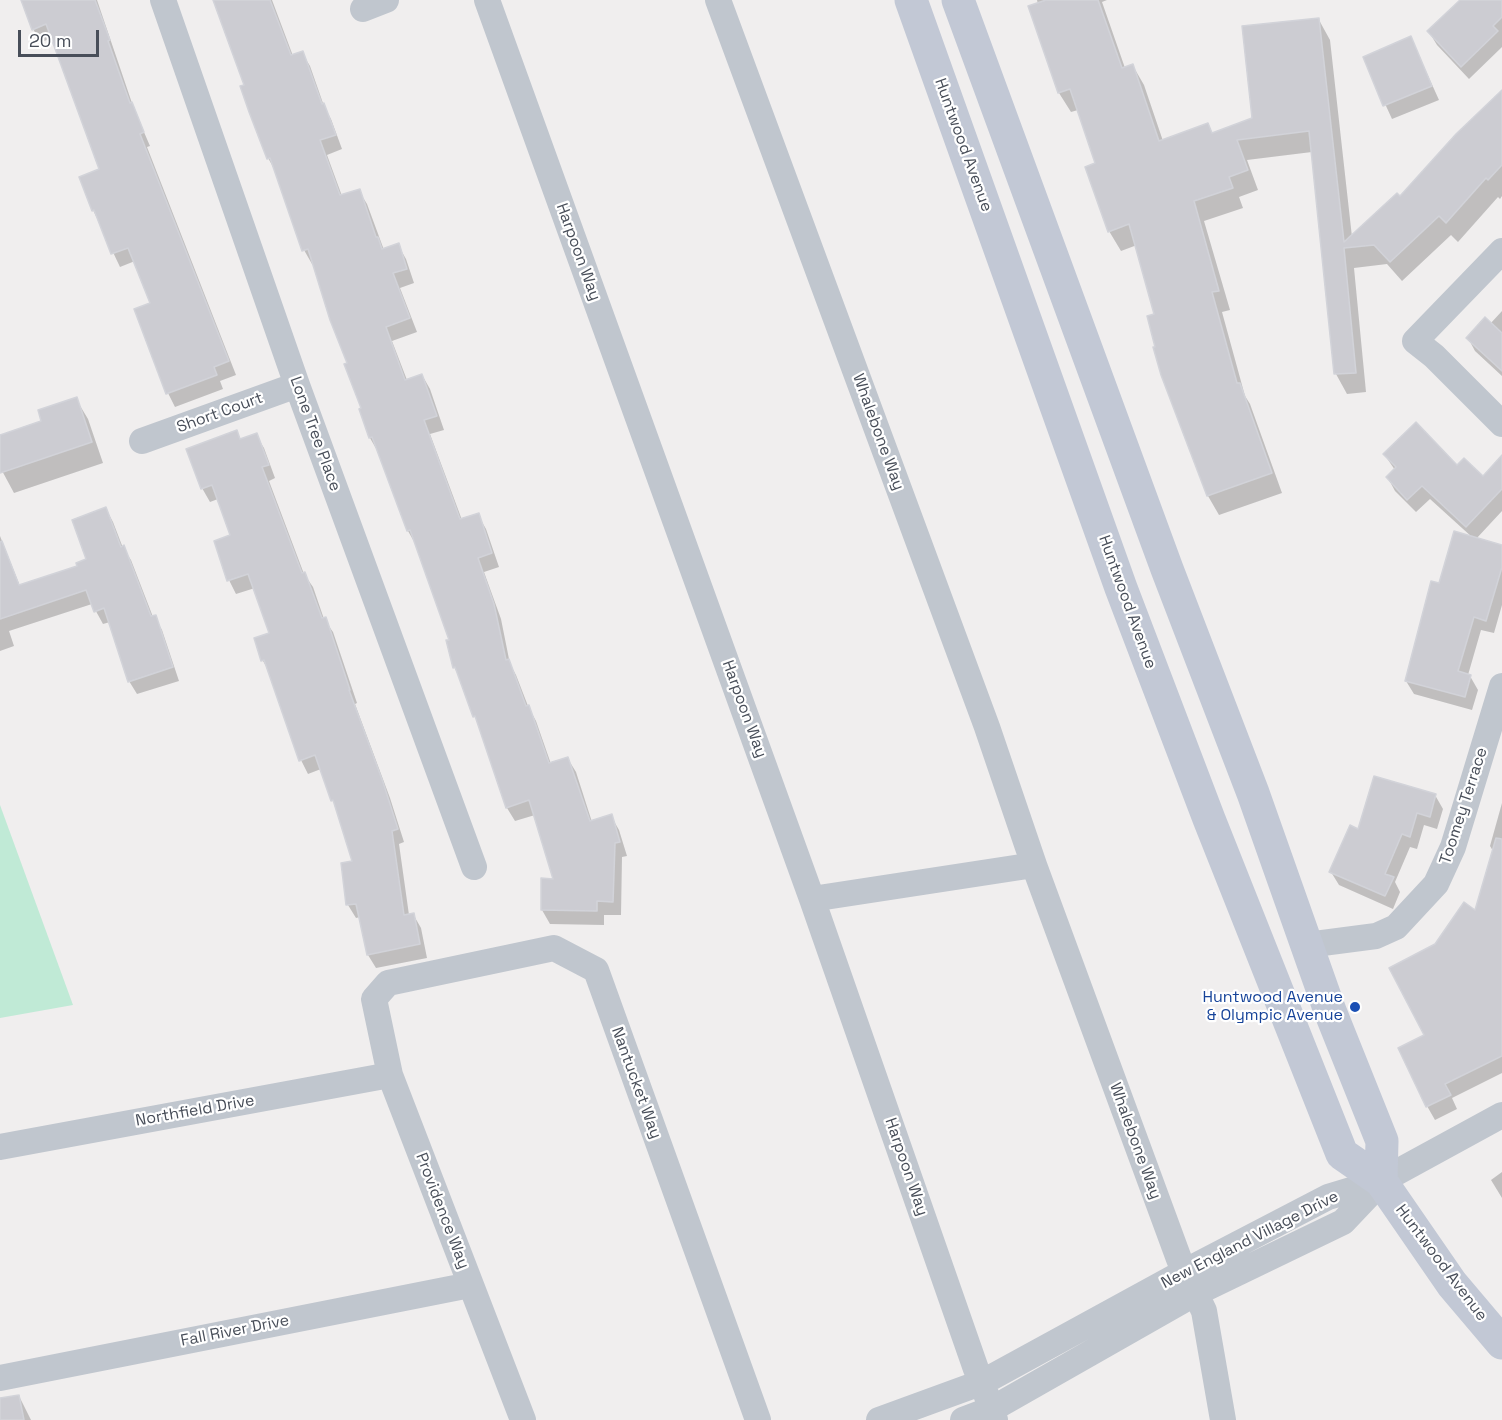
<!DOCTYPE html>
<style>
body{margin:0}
#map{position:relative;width:1502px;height:1420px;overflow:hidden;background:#f0eeee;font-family:"Space Grotesk",sans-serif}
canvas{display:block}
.scale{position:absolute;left:18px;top:30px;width:81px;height:27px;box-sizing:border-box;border:3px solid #484e59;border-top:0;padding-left:8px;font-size:18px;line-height:21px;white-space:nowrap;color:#484e59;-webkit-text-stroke:4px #fff;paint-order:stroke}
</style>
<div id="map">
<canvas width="1502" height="1420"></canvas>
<div class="scale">20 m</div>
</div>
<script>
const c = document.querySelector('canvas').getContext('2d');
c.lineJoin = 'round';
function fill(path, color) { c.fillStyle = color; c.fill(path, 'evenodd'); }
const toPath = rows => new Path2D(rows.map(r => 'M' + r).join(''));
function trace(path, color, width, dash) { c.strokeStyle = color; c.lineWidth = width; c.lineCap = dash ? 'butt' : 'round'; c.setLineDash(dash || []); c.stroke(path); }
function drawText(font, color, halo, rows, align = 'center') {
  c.font = font + ' "Space Grotesk",sans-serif'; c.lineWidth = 4.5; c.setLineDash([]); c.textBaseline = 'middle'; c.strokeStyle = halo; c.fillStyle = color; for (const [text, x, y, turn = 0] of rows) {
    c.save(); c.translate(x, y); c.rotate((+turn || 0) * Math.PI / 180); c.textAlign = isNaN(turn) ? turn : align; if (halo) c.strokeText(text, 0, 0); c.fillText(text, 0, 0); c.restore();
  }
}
const green = toPath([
 [0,805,73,1005,0,1018]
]);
const shadow = toPath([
 [23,0,97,0,134,109,150,146,147,147,236,375,220,381,223,389,175,407,168,393,152,304,135,261,120,267,93,210,101,170,53,38,41,42,33,29],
 [215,0,272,0,293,56,302,53,310,66,324,106,331,119,342,149,327,155,342,196,359,191,367,204,384,250,398,245,406,259,414,283,400,288,417,332,392,341,407,380,422,375,430,389,444,430,430,434,462,520,478,515,486,529,499,567,484,572,501,619,510,664,516,675,528,706,536,721,551,764,568,759,576,772,592,822,611,816,619,830,627,856,622,857,621,915,604,915,604,925,550,924,542,910,555,880,535,815,515,821,507,808,480,726,475,716,461,680,454,667,448,642,451,641,416,545,408,531,378,452,370,438,360,410,362,409,349,364,314,264,312,264,304,250,276,172,268,158,246,85],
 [1037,0,1107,0,1102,2,1125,68,1133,66,1144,85,1163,141,1212,134,1254,119,1319,20,1330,40,1352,237,1400,198,1502,92,1502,196,1500,199,1498,197,1458,242,1451,235,1402,281,1387,264,1354,268,1366,392,1347,394,1336,374,1312,152,1247,160,1258,190,1239,197,1243,208,1204,221,1230,310,1222,312,1245,396,1250,404,1282,493,1219,515,1208,496,1137,245,1121,251,1109,231,1097,164,1078,110,1071,112,1059,93,1030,7,1038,4],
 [1463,0,1502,0,1502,47,1469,79,1437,45,1429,32],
 [1411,38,1439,100,1392,119,1364,58],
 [1502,311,1502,376,1475,351,1468,338,1490,324],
 [76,399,88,419,103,463,14,493,0,467,0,436,43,422],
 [236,432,241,441,256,435,264,448,275,478,269,481,304,574,313,587,324,619,333,632,357,703,355,704,390,798,404,842,399,844,409,915,413,914,421,928,427,958,376,968,368,955,360,917,356,918,348,905,354,863,336,807,321,769,308,774,301,760,271,675,263,661,255,639,271,634,255,588,236,594,229,580,232,536,218,499,210,502,202,488],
 [1384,454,1457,467,1483,478,1502,476,1502,511,1476,539,1502,547,1502,605,1494,633,1481,630,1468,675,1470,676,1478,690,1472,710,1414,694,1406,681,1440,585,1473,538,1430,499,1416,512,1395,491,1388,478,1395,470],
 [106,509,113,522,123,548,131,560,153,617,155,617,162,630,179,681,137,694,129,681,110,622,103,624,92,604,9,631,14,646,0,651,0,536,20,586,79,567,88,560],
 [1435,795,1443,809,1437,829,1424,825,1417,849,1410,847,1395,882,1400,892,1393,909,1339,885,1331,872],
 [1502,803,1502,1073,1452,1098,1457,1109,1435,1120,1427,1106,1426,1036,1437,945,1476,912,1493,851,1490,846],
 [1502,1172,1502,1198,1491,1180],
 [19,1396,31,1420,0,1420,0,1400]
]);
const building = toPath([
 [21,0,95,0,110,40,108,41,130,103,132,102,144,132,140,134,229,361,214,367,217,375,166,394,134,309,150,303,128,248,111,254,94,210,92,211,79,177,99,169,46,24,32,30,21,0],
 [213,0,270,0,291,55,303,51,322,104,324,103,336,135,320,140,340,195,360,189,376,237,378,237,382,249,399,243,407,269,393,273,410,318,386,327,405,380,422,374,437,416,424,420,460,519,479,513,492,553,478,558,494,604,506,660,509,659,526,706,529,705,549,763,568,757,590,821,612,814,620,842,615,843,613,902,597,901,597,911,541,910,541,878,553,879,529,800,506,808,475,716,473,717,455,667,453,668,446,640,449,640,410,530,407,531,372,437,369,438,359,409,361,408,344,364,347,363,330,320,308,249,302,251,270,158,267,159,249,112,240,86,244,85,213,0],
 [1046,0,1098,0,1122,68,1133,64,1159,141,1208,123,1212,133,1252,118,1242,26,1319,18,1344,242,1397,193,1400,196,1456,134,1502,90,1502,165,1488,180,1486,178,1446,223,1439,216,1390,262,1374,245,1344,248,1356,373,1334,374,1309,131,1237,140,1248,170,1229,177,1233,188,1194,201,1219,291,1212,292,1237,383,1240,383,1272,473,1207,496,1161,375,1153,347,1155,347,1147,316,1154,314,1129,224,1108,232,1085,167,1095,163,1070,89,1058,93,1028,6,1046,0],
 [1460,0,1502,0,1502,17,1493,26,1498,31,1461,67,1427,31,1460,0],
 [1411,36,1432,86,1383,106,1363,57,1411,36],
 [1485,317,1502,333,1502,371,1466,338,1485,317],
 [77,397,92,442,0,473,0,435,41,421,38,410,77,397],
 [1416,422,1457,465,1464,458,1483,476,1502,455,1502,489,1466,527,1422,486,1407,500,1386,477,1396,467,1383,454,1416,422],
 [237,430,240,439,257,433,269,465,262,467,302,573,305,572,322,618,326,617,350,690,349,690,383,782,398,829,392,831,404,915,414,913,420,944,367,955,356,904,346,905,341,863,352,861,333,800,331,801,315,755,299,761,264,660,261,661,254,638,269,633,248,574,227,581,214,541,230,535,212,485,201,489,186,449,237,430],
 [106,507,121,547,124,545,151,616,156,615,173,667,128,682,104,608,94,612,86,590,0,619,0,542,2,541,19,585,77,566,76,563,86,559,72,520,106,507],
 [1454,531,1502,545,1502,567,1486,621,1474,617,1458,671,1471,675,1465,697,1405,681,1431,581,1439,583,1454,531],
 [1374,776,1436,794,1430,817,1417,813,1410,837,1402,834,1385,874,1394,877,1385,896,1329,872,1350,825,1358,829,1374,776],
 [1496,838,1502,839,1502,1056,1445,1084,1451,1095,1426,1107,1398,1048,1424,1035,1389,968,1435,944,1464,902,1475,910,1496,838],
 [19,1395,24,1420,0,1420,0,1398,19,1395]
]);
const street = toPath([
 [163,0,297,385,474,867],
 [487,0,812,899,976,1369,992,1409,995,1420],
 [718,0,987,727,1034,865],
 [363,9,386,0],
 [1502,251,1415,341,1434,356,1502,424],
 [142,441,297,385],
 [812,899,1034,865,1179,1259,1204,1311,1223,1420],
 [1307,945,1376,936,1396,927,1436,884,1453,847,1502,686],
 [0,1147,390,1075],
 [0,1378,470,1285],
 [523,1420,390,1075,374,999,388,983,554,948,596,970,758,1420],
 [879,1420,983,1382,1186,1271,1328,1197,1381,1181,1502,1115],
 [963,1420,992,1409,1196,1293,1343,1222,1380,1183]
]);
const secondary = toPath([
 [911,0,1121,588,1209,819,1342,1154,1381,1181,1452,1284,1502,1343],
 [958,0,1167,569,1253,793,1330,1011,1382,1141,1381,1181]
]);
const markers = [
 [1355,1007,6,"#1a4fb4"]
];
const streetNames = [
 ["Huntwood Avenue",963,145,70],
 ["Harpoon Way",578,252,70],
 ["Short Court",220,413,-20],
 ["Whalebone Way",878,432,70],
 ["Lone Tree Place",315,434,70],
 ["Huntwood Avenue",1127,602,70],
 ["Harpoon Way",744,709,70],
 ["Toomey Terrace",1464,806,-72],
 ["Nantucket Way",636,1083,70],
 ["Northfield Drive",195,1111,-10],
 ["Whalebone Way",1135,1141,70],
 ["Harpoon Way",906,1167,71],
 ["Providence Way",442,1211,69],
 ["New England Village Drive",1250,1240,-27],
 ["Huntwood Avenue",1441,1263,53],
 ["Fall River Drive",235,1331,-11]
];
const transitNames = [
 ["Huntwood Avenue",1343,998],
 ["& Olympic Avenue",1343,1016]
];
fill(green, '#c0ead6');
fill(shadow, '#0003');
fill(building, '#ccccd2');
trace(building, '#d2d3d9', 1.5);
trace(street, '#c0c6ce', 26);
trace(secondary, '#c2c8d5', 33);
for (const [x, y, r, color] of markers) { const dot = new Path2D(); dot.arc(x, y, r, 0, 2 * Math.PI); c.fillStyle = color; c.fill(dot); trace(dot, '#fff', 2); }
drawText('16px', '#484e59', '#fff', streetNames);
drawText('16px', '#164399', '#fff', transitNames, 'right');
</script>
